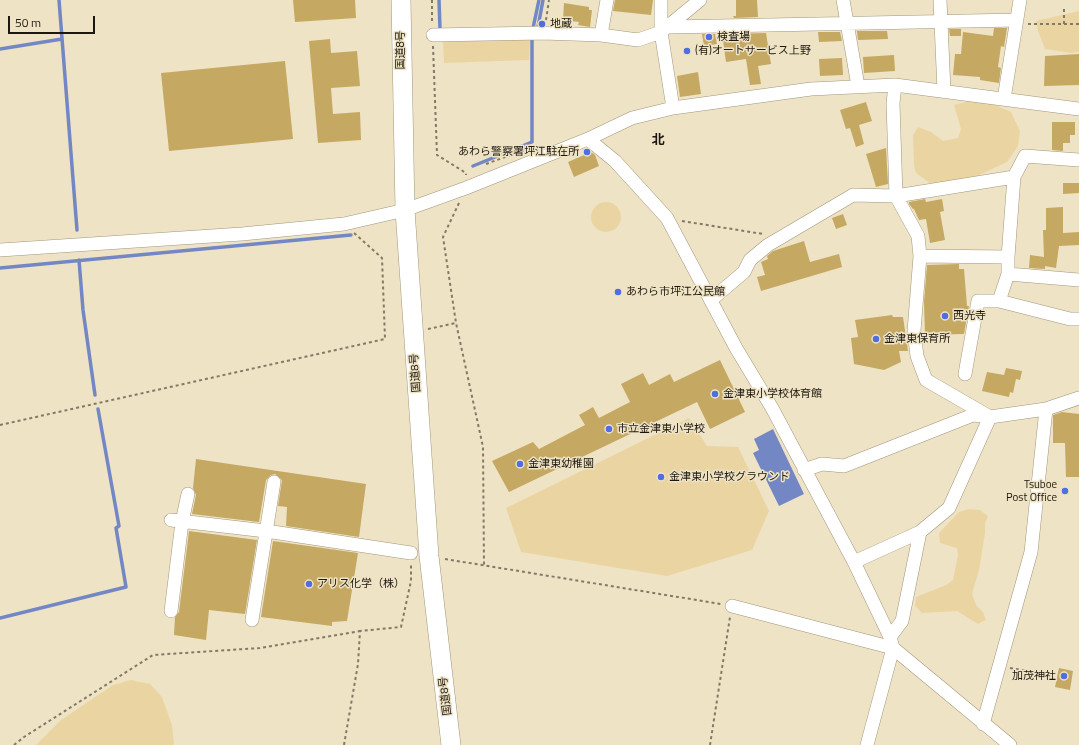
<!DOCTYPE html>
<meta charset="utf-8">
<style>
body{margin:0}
#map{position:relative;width:1079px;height:745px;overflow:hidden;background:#efe3c6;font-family:"Titillium Web",sans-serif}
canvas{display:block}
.scale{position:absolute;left:8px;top:16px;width:87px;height:18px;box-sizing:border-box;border:2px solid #1d180e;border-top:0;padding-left:5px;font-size:12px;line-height:14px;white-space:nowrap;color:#1d180e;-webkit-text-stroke:3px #efe3c6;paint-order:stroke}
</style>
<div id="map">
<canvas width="1079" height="745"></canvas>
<div class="scale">50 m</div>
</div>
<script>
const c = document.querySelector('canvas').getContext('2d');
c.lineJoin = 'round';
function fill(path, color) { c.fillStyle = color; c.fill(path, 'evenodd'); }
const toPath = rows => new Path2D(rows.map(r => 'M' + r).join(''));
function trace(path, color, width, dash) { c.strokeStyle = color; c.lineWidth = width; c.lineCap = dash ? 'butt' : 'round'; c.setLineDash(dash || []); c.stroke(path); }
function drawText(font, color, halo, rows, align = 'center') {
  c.font = font + ' "Titillium Web","Noto Sans JP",sans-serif'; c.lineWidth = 3; c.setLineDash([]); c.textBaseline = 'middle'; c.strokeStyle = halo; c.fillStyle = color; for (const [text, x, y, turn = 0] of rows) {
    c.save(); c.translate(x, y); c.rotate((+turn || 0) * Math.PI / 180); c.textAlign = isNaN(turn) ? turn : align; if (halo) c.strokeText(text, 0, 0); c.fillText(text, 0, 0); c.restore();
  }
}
const green = toPath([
 [1079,11,1079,52,1071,53,1045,49,1038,31,1036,21],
 [530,39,529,60,444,63,443,42],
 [973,100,993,104,1011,112,1020,131,1018,146,1007,162,962,183,938,187,927,181,916,173,914,165,913,135,918,127,931,132,943,141,958,138,961,129,954,105],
 '591 217a15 15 0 1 1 30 0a15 15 0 1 1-30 0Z',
 [689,418,707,446,738,447,769,511,752,550,667,576,521,552,506,508],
 [969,509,980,510,988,516,985,523,985,533,979,570,972,594,976,605,983,612,986,620,978,624,957,611,922,613,915,606,916,597,946,585,953,580,958,555,957,548,940,543,939,533,959,512],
 [131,680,150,684,162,697,172,725,174,745,36,745,61,720,113,685]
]);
const water = toPath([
 [773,429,804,494,779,506,753,453,759,450,754,439]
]);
const stream = toPath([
 [59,0,77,230],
 [439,0,440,29],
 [538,27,543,0],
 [533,28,539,0],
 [0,49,62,39],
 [473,166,532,142,532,39],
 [79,260,83,310,95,395],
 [0,268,351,235],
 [0,618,126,587,116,528,119,526,98,409]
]);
const building = toPath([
 [293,0,355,0,356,18,295,22],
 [615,0,653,0,651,15,613,11],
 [736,0,757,0,758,17,734,18,733,16,736,16],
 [564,3,589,7,589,10,592,10,590,27,578,25,579,22,563,20],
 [994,28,1007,28,1004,47,1001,46,998,67,1001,68,999,83,980,80,980,77,953,75,955,54,961,54,963,32,993,36],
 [949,29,961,29,961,36,950,36],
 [857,31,887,31,888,39,858,40],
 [818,32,840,32,842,41,819,42],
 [766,33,771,64,758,66,761,84,750,85,746,59,726,62,723,40,734,39,733,34],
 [702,34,715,34,717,44,704,46],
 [330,39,331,53,357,51,360,86,331,88,333,114,360,112,361,140,318,143,309,41],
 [1079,54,1079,85,1044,86,1045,56],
 [894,55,895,71,864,73,863,57],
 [842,58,843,75,820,76,819,59],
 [285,61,293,139,169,151,161,73],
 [698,72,701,94,680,97,677,76],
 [866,102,872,121,859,125,864,144,856,147,850,128,846,129,840,110],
 [1052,122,1075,122,1075,135,1070,135,1070,143,1063,143,1063,151,1052,150],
 [886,148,888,184,876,187,866,154],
 [591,152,595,155,599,166,574,177,568,162],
 [1063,183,1079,183,1079,193,1063,194],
 [925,199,926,202,942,199,944,211,940,212,945,240,930,243,926,219,919,220,914,209,913,209,909,204,909,202],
 [1063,207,1063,233,1079,232,1079,245,1059,246,1056,268,1045,266,1045,269,1029,268,1030,255,1044,257,1043,230,1046,230,1046,208],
 [843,214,847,225,836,229,832,218],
 [804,241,810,262,839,254,842,267,761,291,757,277,765,275,761,262,768,259,767,256,773,251],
 [959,264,959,269,964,269,967,306,969,306,964,334,925,335,924,302,927,265],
 [892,315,893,317,903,317,908,351,899,351,901,362,884,370,854,364,851,338,858,337,855,320],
 [720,360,745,412,710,429,697,402,509,492,492,461,533,442,539,449,585,425,579,415,593,407,599,418,630,402,621,384,643,373,649,385,670,374,674,382],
 [1006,368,1022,371,1020,380,1016,379,1013,393,1010,392,1009,397,982,391,987,372,1004,375],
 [1062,412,1079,414,1079,477,1066,477,1065,443,1053,443,1053,415],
 [196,459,366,484,359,537,286,526,287,507,278,506,282,480,275,474,271,475,266,480,259,522,192,514,196,495,193,488],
 [189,531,257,540,245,614,209,610,206,640,174,635,175,617,179,612],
 [273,541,358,553,347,621,332,622,332,626,261,617],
 [1059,668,1073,671,1070,690,1055,687]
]);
const path = toPath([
 [432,0,432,23],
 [1064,9,1064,24],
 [546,20,549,0],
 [1028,24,1079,24],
 [433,46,437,155,466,173,466,175],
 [486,164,524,150],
 [459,203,443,237,456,323,483,447,484,565],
 [682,221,763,234],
 [428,329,456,323],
 [0,425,385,339,382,258,354,233],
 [445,559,721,604],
 [1010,668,1046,674],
 [14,745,24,737,153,655,260,648,360,631],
 [344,745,358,664,360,631,401,627,411,581,411,565],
 [710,745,730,617]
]);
const minor = toPath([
 [661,0,661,32,673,108],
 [843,0,858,86],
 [940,0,944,91],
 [670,27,1017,20],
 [433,35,543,33,601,35,638,40,661,32,700,0],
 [601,35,607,0],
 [895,85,893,103,896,196,918,236,920,256,914,331,917,356,926,380,990,417],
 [1004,99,1020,0],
 [588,139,615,161,667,218,736,348,772,408,854,562,890,637,893,648,1010,745],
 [0,250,242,234,344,224,405,210,466,188,588,139,632,118,673,108,811,89,895,85,1079,109],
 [920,256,1008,257,1008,274,1079,280],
 [1008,257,1014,177],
 [711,300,744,272,750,260,768,245,853,195,896,196,1014,177,1025,156,1079,160],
 [999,301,1070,319,1079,319],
 [965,374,978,301,999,301,1008,274],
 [804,470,822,464,844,466,973,415,990,417,1046,409,1079,398],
 [171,520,266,531,411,553],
 [854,562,920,532],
 [732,606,893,648,867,745],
 [171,611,182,522,188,494],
 [252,620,274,482],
 [890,637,902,621,920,532,949,508,990,417],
 [983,724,1031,552,1046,409]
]);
const highway = toPath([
 [401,0,405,210,429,556,451,745]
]);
const markers = [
 [542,24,4,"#516de2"],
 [709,37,4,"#516de2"],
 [687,51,4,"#516de2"],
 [587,152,4,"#516de2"],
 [618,292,4,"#516de2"],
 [945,316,4,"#516de2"],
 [876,339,4,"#516de2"],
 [715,394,4,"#516de2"],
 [609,429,4,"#516de2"],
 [520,464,4,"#516de2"],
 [661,477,4,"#516de2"],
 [1065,491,4,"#516de2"],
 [309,584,4,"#516de2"],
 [1064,676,4,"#516de2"]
];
const poiNames = [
 ["地蔵",550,24],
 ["検査場",717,37],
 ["(有)オートサービス上野",695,51],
 ["あわら警察署坪江駐在所",579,152,"right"],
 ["あわら市坪江公民館",626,292],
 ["西光寺",953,316],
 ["金津東保育所",884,339],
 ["金津東小学校体育館",723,394],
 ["市立金津東小学校",617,429],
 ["金津東幼稚園",528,464],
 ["金津東小学校グラウンド",669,477],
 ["Tsuboe",1057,485,"right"],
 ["Post Office",1057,498,"right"],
 ["アリス化学（株）",317,584],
 ["加茂神社",1056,676,"right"]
];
const streetNames = [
 ["国道8号",401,50,-90],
 ["国道8号",416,373,-94],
 ["国道8号",446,696,-97]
];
const quarterNames = [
 ["北",658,141]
];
fill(green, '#ead5a2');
fill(water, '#7387c5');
trace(stream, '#7387c5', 3.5);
fill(building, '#c5a861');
trace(minor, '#a1967b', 14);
trace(highway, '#a1967b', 20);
trace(path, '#827a67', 2, [3, 3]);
trace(minor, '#fff', 13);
trace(highway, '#fff', 19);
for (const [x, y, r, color] of markers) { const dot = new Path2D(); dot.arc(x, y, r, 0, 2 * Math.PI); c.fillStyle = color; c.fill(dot); trace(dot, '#efe3c6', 1.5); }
drawText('11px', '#1d180e', '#efe3c6', poiNames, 'left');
drawText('11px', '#1d180e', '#efe3c6', streetNames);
drawText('bold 13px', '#1d180e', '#efe3c6', quarterNames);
</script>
